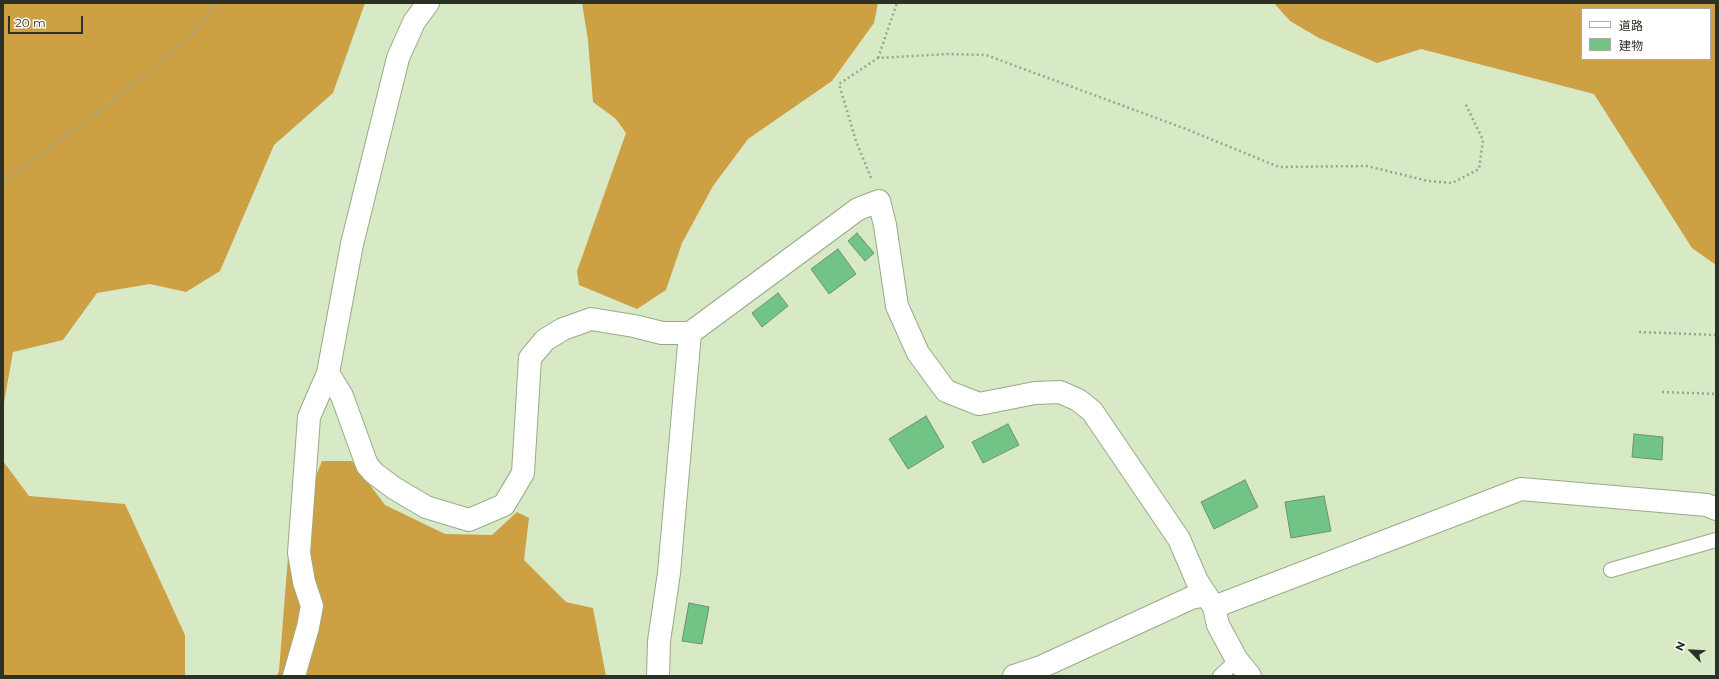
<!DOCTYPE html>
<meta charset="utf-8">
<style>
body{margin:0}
#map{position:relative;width:1719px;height:679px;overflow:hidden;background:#d8e9c6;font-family:Montserrat,"Noto Sans JP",sans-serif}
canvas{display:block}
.frame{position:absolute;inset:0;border:4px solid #2b3124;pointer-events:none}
.legend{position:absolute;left:1581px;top:8px;width:130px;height:52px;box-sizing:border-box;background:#fff;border:1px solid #aaada7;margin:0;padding:5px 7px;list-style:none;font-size:12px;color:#2b3124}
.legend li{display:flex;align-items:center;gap:8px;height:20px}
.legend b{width:20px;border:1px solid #aaada7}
.north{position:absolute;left:1671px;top:631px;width:40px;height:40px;-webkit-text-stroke:3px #fff;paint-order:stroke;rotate:294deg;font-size:11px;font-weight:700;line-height:16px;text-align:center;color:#2b3124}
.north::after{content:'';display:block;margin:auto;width:14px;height:18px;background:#2b3124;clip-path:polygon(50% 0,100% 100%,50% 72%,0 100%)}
.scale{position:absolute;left:8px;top:16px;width:75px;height:18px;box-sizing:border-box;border:2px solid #2b3124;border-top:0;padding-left:5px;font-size:12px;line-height:14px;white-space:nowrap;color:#2b3124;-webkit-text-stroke:3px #fff;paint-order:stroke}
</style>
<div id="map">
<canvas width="1719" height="679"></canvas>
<div class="frame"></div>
<ul class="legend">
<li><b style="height:5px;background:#fff"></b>道路</li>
<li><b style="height:11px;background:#71c486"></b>建物</li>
</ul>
<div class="north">N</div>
<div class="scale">20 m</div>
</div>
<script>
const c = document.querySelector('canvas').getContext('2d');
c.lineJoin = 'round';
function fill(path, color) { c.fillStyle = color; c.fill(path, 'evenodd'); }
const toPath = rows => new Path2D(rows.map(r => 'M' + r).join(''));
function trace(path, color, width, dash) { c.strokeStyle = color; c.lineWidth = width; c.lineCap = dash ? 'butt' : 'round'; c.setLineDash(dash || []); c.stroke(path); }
const forest = toPath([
 [3,3,365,3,333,93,274,145,220,271,186,292,150,284,97,293,63,340,13,352,3,408],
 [582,3,878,3,874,23,832,81,748,139,713,186,682,243,666,290,637,309,579,285,577,271,626,133,616,119,593,102,588,40],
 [1274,3,1716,3,1716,265,1692,248,1594,94,1421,49,1377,63,1319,38,1290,21],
 [1582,9,1710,9,1710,59,1582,59],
 [3,461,29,496,125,504,185,635,185,676,3,676],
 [322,461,352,461,385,505,445,534,492,535,517,512,529,518,524,560,566,602,593,608,606,676,277,676,279,671,289,544]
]);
const building = toPath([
 [857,233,874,253,865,261,848,241,857,233],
 [838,249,856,274,829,294,811,269,838,249],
 [778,293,788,306,762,327,752,313,778,293],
 [926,416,944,447,908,469,889,439,926,416],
 [1008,424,1019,445,983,463,972,442,1008,424],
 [1634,434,1663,437,1662,460,1632,457,1634,434],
 [1245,480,1258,507,1214,529,1201,502,1245,480],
 [1324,496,1331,531,1291,538,1285,502,1324,496],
 [689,603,709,607,702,644,682,641,689,603]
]);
const path = toPath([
 [878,58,897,3],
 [871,178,856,141,839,84,878,58,948,54,986,55,1186,129,1279,167,1367,166,1428,181,1452,183,1479,169,1483,140,1465,103],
 [3,181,100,111,174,51,199,27,208,14,213,3],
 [1639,332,1716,335],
 [1662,392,1716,394]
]);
const service = toPath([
 [1611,570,1716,540],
 [1220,676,1237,660]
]);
const minor = toPath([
 [328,373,342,396,367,465,374,473,394,488,426,507,469,520,504,505,523,473,530,358,545,340,563,329,591,319,634,326,662,333,690,333,858,209,879,201,885,225,897,306,918,353,946,391,979,404,1035,393,1060,392,1078,400,1092,411,1179,539,1197,581,1214,607,1218,625,1237,660,1250,676],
 [1214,607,1521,489,1707,505,1716,509],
 [294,676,308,627,312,606,304,582,299,553,309,417,328,373,352,244,398,58,414,22,428,3],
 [658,676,659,641,669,573,690,333],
 [1014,676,1041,667,1191,598,1205,595]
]);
fill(forest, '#cda044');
fill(building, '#71c486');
trace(building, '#708e76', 1);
trace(service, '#9aaa89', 16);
trace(minor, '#9aaa89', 24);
trace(path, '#99a68b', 2.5, [2, 3]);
trace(service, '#fff', 14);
trace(minor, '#fff', 22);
</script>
